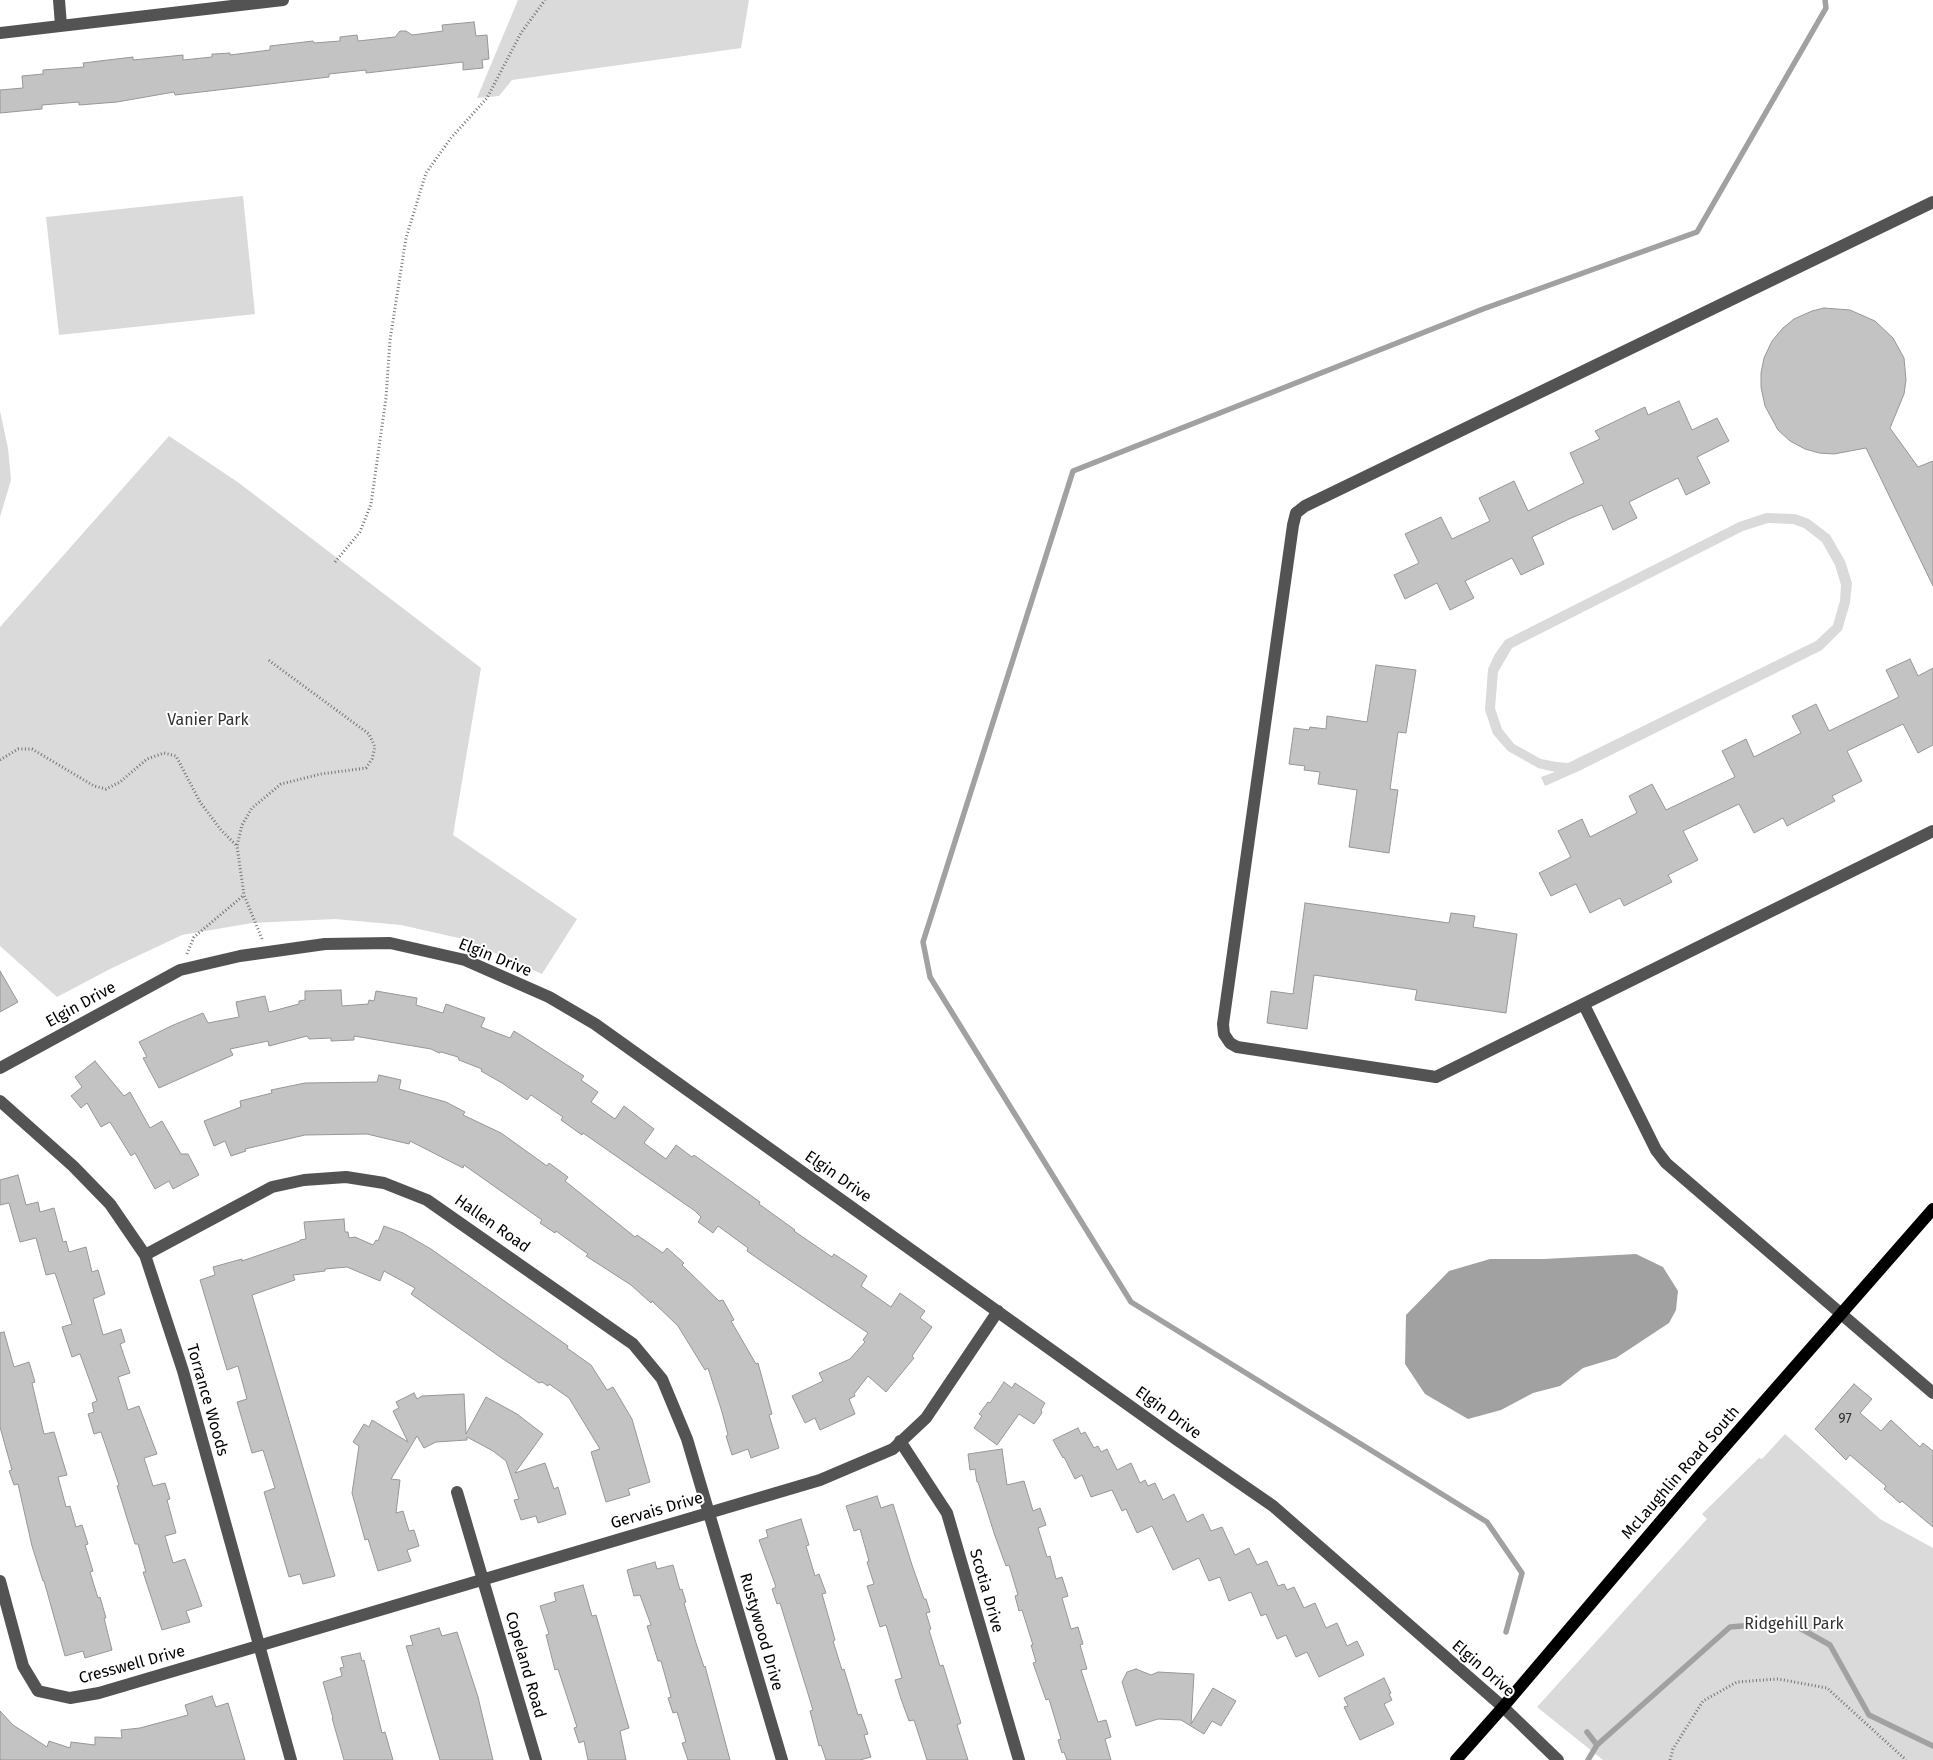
<!DOCTYPE html>
<style>
body{margin:0}
canvas{display:block;background:#fff}
</style>
<canvas width="1933" height="1760"></canvas>
<script>
const c = document.querySelector('canvas').getContext('2d');
c.lineJoin = 'round';
function fill(path, color) { c.fillStyle = color; c.fill(path, 'evenodd'); }
const toPath = rows => new Path2D(rows.map(r => 'M' + r).join(''));
function trace(path, color, width, dash) { c.strokeStyle = color; c.lineWidth = width; c.lineCap = dash ? 'butt' : 'round'; c.setLineDash(dash || []); c.stroke(path); }
function drawText(font, color, halo, rows, align = 'center') {
  c.font = font + ' "Fira Sans",sans-serif'; c.lineWidth = 4; c.setLineDash([]); c.textBaseline = 'middle'; c.strokeStyle = halo; c.fillStyle = color; for (const [text, x, y, turn = 0] of rows) {
    c.save(); c.translate(x, y); c.rotate((+turn || 0) * Math.PI / 180); c.textAlign = isNaN(turn) ? turn : align; if (halo) c.strokeText(text, 0, 0); c.fillText(text, 0, 0); c.restore();
  }
}
const green = toPath([
 [518,0,749,0,741,48,512,80,499,96,477,98],
 [243,196,255,314,59,335,46,217],
 [0,411,8,448,11,480,0,517],
 [169,436,239,483,481,668,453,835,577,919,542,974,463,939,401,925,335,919,252,923,182,935,110,969,57,997,0,946,0,627],
 [1766,513,1795,514,1809,519,1830,535,1845,561,1852,583,1850,603,1842,630,1822,650,1579,771,1545,786,1541,777,1555,772,1538,768,1508,751,1493,734,1485,710,1488,669,1495,654,1505,640,1739,522],
 [1768,523,1793,524,1804,528,1822,542,1835,565,1841,585,1840,601,1833,625,1816,641,1568,763,1557,762,1541,759,1514,744,1502,729,1495,708,1498,672,1512,648,1743,531],
 [1785,1434,1880,1519,1933,1548,1933,1760,1603,1760,1537,1707,1707,1519,1702,1514,1759,1458,1762,1459]
]);
const water = toPath([
 [1636,1254,1663,1267,1678,1291,1676,1310,1669,1323,1616,1358,1583,1368,1560,1386,1533,1393,1501,1410,1468,1419,1425,1394,1405,1364,1406,1315,1449,1271,1490,1259,1544,1259]
]);
const stream = toPath([
 [1506,1632,1522,1573,1487,1522,1131,1302,930,977,923,942,1073,471,1483,309,1697,232,1826,8,1825,0],
 [1587,1732,1597,1745],
 [1588,1760,1597,1745,1730,1627,1789,1622,1830,1645,1869,1715,1933,1746]
]);
const building = toPath([
 [474,22,476,36,487,35,489,59,482,60,483,68,463,70,463,62,366,73,366,70,329,74,329,77,175,95,174,92,117,102,79,105,79,102,42,105,42,109,0,113,0,90,23,88,22,76,43,74,43,70,84,67,83,63,133,57,133,60,183,55,183,60,212,57,212,54,215,54,230,53,230,55,270,50,270,46,313,41,314,43,340,41,340,37,357,35,358,41,395,37,400,31,406,31,412,35,443,31,442,25,474,22],
 [1824,308,1850,310,1875,321,1893,338,1904,358,1906,380,1904,394,1890,428,1918,467,1933,461,1933,586,1866,448,1834,454,1819,453,1805,449,1790,441,1778,430,1765,406,1761,387,1761,373,1764,358,1772,341,1783,328,1794,319,1812,311,1824,308],
 [1679,401,1692,430,1717,418,1729,441,1697,457,1710,483,1686,495,1678,478,1629,502,1637,518,1613,530,1602,505,1569,519,1532,537,1544,564,1521,575,1512,558,1465,581,1474,598,1450,610,1437,583,1405,599,1394,575,1419,563,1405,534,1441,517,1452,539,1490,521,1479,498,1514,481,1528,511,1584,483,1570,453,1600,439,1595,431,1645,407,1648,415,1679,401],
 [1910,659,1918,676,1933,668,1933,745,1918,753,1903,724,1847,751,1862,781,1832,796,1835,801,1787,826,1783,818,1754,833,1739,804,1683,831,1698,860,1668,875,1672,882,1624,906,1620,898,1590,913,1576,884,1551,896,1539,873,1571,857,1558,831,1582,819,1590,837,1637,813,1629,796,1652,784,1666,810,1735,777,1722,751,1746,739,1754,757,1801,733,1792,716,1816,704,1829,731,1899,697,1886,670,1910,659],
 [1376,665,1416,670,1406,733,1398,732,1390,789,1398,790,1389,853,1349,847,1357,790,1318,784,1320,772,1304,770,1305,766,1289,764,1294,728,1309,730,1310,727,1326,729,1327,716,1367,722,1376,665],
 [1305,903,1449,923,1451,913,1475,916,1473,927,1517,934,1506,1013,1415,1000,1417,990,1314,975,1307,1029,1267,1023,1271,991,1293,994,1305,903],
 [0,971,18,1002,0,1012,0,971],
 [341,990,342,1006,368,1004,369,1000,374,1001,376,991,417,998,416,1005,443,1013,446,1004,485,1018,481,1027,510,1038,514,1031,530,1041,584,1076,581,1080,598,1092,591,1102,615,1119,624,1106,654,1129,644,1143,666,1159,676,1145,692,1157,694,1155,760,1202,759,1204,795,1230,794,1231,832,1257,834,1254,867,1276,861,1286,891,1307,900,1293,925,1311,920,1318,932,1327,912,1356,914,1358,886,1392,868,1376,854,1394,855,1396,849,1399,855,1414,820,1430,815,1418,805,1423,792,1396,823,1381,819,1373,850,1359,865,1342,863,1340,868,1333,767,1265,747,1251,748,1248,718,1226,713,1233,698,1222,701,1217,695,1211,583,1133,582,1135,561,1120,563,1117,531,1095,527,1100,502,1083,481,1071,482,1069,459,1060,458,1057,441,1052,439,1053,431,1049,354,1036,354,1040,331,1041,331,1038,309,1039,307,1036,269,1046,268,1041,230,1049,233,1055,159,1088,143,1058,147,1057,139,1042,171,1026,203,1013,208,1023,239,1017,236,1002,265,996,269,1012,299,1004,299,1001,305,1000,305,991,341,990],
 [95,1061,124,1096,130,1092,150,1128,162,1121,181,1154,188,1154,199,1175,173,1189,169,1181,155,1189,135,1153,131,1156,110,1122,101,1127,87,1103,81,1108,71,1096,82,1087,75,1077,95,1061],
 [379,1075,401,1080,399,1089,446,1102,465,1112,463,1115,501,1133,547,1166,549,1163,568,1177,565,1181,635,1237,637,1235,663,1253,667,1248,684,1263,682,1265,719,1301,723,1300,734,1320,731,1321,756,1364,758,1363,772,1414,769,1415,779,1448,751,1458,748,1449,732,1455,726,1436,728,1435,722,1412,708,1368,705,1370,678,1326,652,1301,651,1303,631,1285,586,1256,588,1254,556,1231,555,1233,540,1223,542,1220,464,1165,463,1168,410,1141,409,1144,367,1134,305,1135,245,1149,246,1151,231,1156,225,1141,214,1146,204,1121,241,1107,240,1101,272,1093,271,1090,305,1083,377,1082,379,1075],
 [18,1175,26,1205,38,1202,40,1212,54,1208,63,1242,66,1241,69,1252,86,1247,92,1272,98,1270,105,1294,93,1299,103,1335,121,1329,125,1342,120,1344,130,1373,118,1377,128,1410,139,1406,157,1454,144,1458,153,1486,165,1483,170,1499,167,1500,176,1533,165,1536,173,1563,185,1559,202,1606,186,1611,190,1622,162,1630,143,1572,146,1572,138,1544,135,1544,117,1486,119,1485,101,1432,94,1434,88,1414,94,1412,92,1403,97,1401,80,1354,72,1357,62,1327,72,1324,55,1273,46,1275,36,1238,20,1242,9,1203,0,1205,0,1180,18,1175],
 [344,1219,345,1232,348,1232,349,1238,355,1237,373,1245,376,1240,378,1241,384,1226,403,1233,431,1249,568,1346,567,1348,591,1365,607,1390,613,1387,632,1419,650,1482,628,1489,630,1495,606,1502,591,1452,600,1449,569,1398,549,1384,548,1386,542,1382,539,1383,503,1359,411,1294,415,1288,384,1271,380,1281,347,1267,325,1269,325,1271,293,1275,295,1280,252,1295,335,1576,303,1584,300,1574,289,1577,264,1492,275,1488,263,1450,252,1453,237,1402,247,1399,238,1366,227,1370,200,1280,215,1275,213,1267,242,1259,242,1261,300,1241,300,1240,306,1239,304,1222,344,1219],
 [4,1332,14,1367,29,1362,35,1382,32,1383,44,1434,54,1432,67,1475,58,1477,66,1507,70,1506,76,1527,82,1525,88,1544,85,1545,93,1571,90,1572,98,1598,100,1597,106,1618,104,1618,112,1650,85,1658,83,1651,65,1656,44,1581,43,1581,32,1546,18,1484,14,1485,9,1471,12,1470,0,1427,0,1333,4,1332],
 [1004,1382,1012,1388,1015,1383,1045,1403,1041,1410,1042,1413,1034,1424,1019,1414,997,1445,974,1428,982,1416,979,1414,988,1402,990,1403,1004,1382],
 [1854,1384,1872,1399,1860,1413,1881,1431,1891,1420,1920,1447,1923,1443,1933,1451,1933,1527,1902,1501,1900,1503,1884,1489,1886,1486,1850,1455,1846,1460,1815,1429,1854,1384],
 [414,1393,417,1399,422,1396,464,1394,466,1434,486,1397,517,1414,543,1434,515,1473,545,1463,554,1489,558,1487,566,1514,538,1523,536,1516,521,1520,514,1500,519,1499,506,1461,493,1451,467,1437,467,1440,436,1442,424,1448,417,1436,391,1479,400,1480,396,1513,403,1511,409,1531,414,1530,419,1546,407,1550,411,1561,378,1571,368,1539,365,1540,352,1493,359,1446,353,1442,364,1424,369,1427,372,1420,408,1442,393,1411,399,1408,396,1402,414,1393],
 [1078,1428,1081,1434,1085,1432,1094,1448,1098,1446,1101,1452,1107,1449,1117,1470,1131,1463,1140,1483,1145,1480,1148,1486,1155,1483,1163,1500,1174,1494,1187,1522,1203,1514,1211,1531,1222,1527,1235,1555,1249,1548,1257,1565,1267,1561,1278,1586,1284,1584,1287,1590,1294,1587,1304,1608,1315,1603,1326,1628,1337,1623,1347,1646,1357,1641,1364,1655,1319,1677,1307,1652,1296,1657,1286,1635,1277,1639,1266,1614,1261,1616,1251,1592,1229,1601,1220,1577,1209,1581,1199,1558,1173,1570,1152,1526,1137,1533,1126,1509,1122,1511,1112,1490,1091,1497,1082,1475,1075,1479,1064,1457,1063,1458,1053,1440,1078,1428],
 [1002,1449,1007,1485,1024,1481,1033,1511,1040,1508,1046,1525,1038,1528,1047,1557,1050,1556,1056,1579,1062,1577,1068,1596,1062,1598,1071,1629,1078,1627,1083,1644,1080,1645,1087,1669,1081,1670,1098,1722,1106,1720,1111,1737,1105,1739,1111,1760,1067,1760,1064,1752,1062,1753,1058,1740,1061,1739,1049,1699,1046,1700,1033,1663,1036,1662,1031,1645,1033,1645,1022,1610,1019,1611,1015,1596,1018,1595,1009,1565,1006,1566,995,1536,978,1482,977,1482,975,1469,970,1470,968,1454,1002,1449],
 [877,1496,881,1508,893,1504,912,1565,924,1599,926,1599,930,1612,926,1613,931,1629,929,1630,940,1666,943,1665,961,1723,957,1725,968,1760,927,1760,914,1720,909,1721,901,1699,895,1680,902,1678,886,1625,880,1627,867,1586,874,1584,867,1562,869,1561,860,1529,854,1531,846,1506,877,1496],
 [801,1519,809,1545,806,1546,815,1576,819,1574,826,1593,822,1594,835,1640,833,1641,842,1670,844,1669,858,1715,861,1714,868,1734,864,1735,871,1757,860,1760,826,1760,821,1745,819,1746,810,1711,813,1710,780,1603,777,1604,772,1589,776,1587,759,1540,768,1537,766,1530,801,1519],
 [655,1562,657,1569,673,1565,680,1590,682,1589,686,1602,684,1603,696,1643,704,1667,705,1666,730,1760,688,1760,682,1743,686,1742,677,1712,673,1713,668,1698,671,1697,661,1661,658,1661,647,1626,651,1625,640,1595,634,1596,627,1570,655,1562],
 [583,1585,592,1616,596,1615,629,1728,620,1731,626,1760,588,1760,584,1741,579,1743,574,1728,577,1727,558,1669,555,1670,546,1635,549,1634,540,1606,556,1601,554,1593,583,1585],
 [439,1628,442,1636,457,1632,478,1697,493,1760,440,1760,406,1646,413,1645,410,1636,439,1628],
 [360,1653,362,1661,364,1660,382,1733,385,1732,393,1760,344,1760,332,1718,333,1718,323,1682,342,1676,340,1668,344,1667,341,1657,360,1653],
 [1136,1669,1151,1675,1158,1672,1194,1674,1191,1724,1213,1688,1236,1701,1221,1726,1212,1721,1204,1734,1181,1720,1158,1719,1136,1726,1122,1682,1127,1672,1136,1669],
 [1384,1678,1391,1693,1389,1694,1392,1700,1384,1704,1394,1724,1360,1740,1344,1707,1348,1706,1344,1698,1384,1678],
 [212,1696,216,1707,228,1703,245,1760,0,1760,0,1711,13,1725,47,1747,49,1741,70,1748,71,1742,95,1745,95,1737,122,1738,121,1730,140,1728,188,1715,185,1705,212,1696]
]);
const path = toPath([
 [335,562,360,532,371,504,386,398,390,340,406,238,426,173,451,138,487,98,521,33,545,0],
 [0,760,18,749,32,749,94,786,106,789,120,782,147,759,164,753,176,756,200,802,221,830,236,845],
 [262,939,244,895,237,846,242,825,252,808,281,784,321,774,366,768,372,759,375,747,369,734,267,659],
 [187,954,194,937,244,895],
 [1670,1760,1673,1749,1703,1701,1737,1682,1778,1679,1827,1688,1906,1760]
]);
const minor = toPath([
 [59,0,61,25],
 [0,33,283,0],
 [1933,202,1305,506,1296,513,1293,525,1223,1024,1224,1034,1230,1043,1237,1047,1436,1077,1933,831],
 [1584,1005,1656,1150,1666,1163,1933,1393],
 [0,1068,180,970,240,956,325,944,390,943,465,960,549,997,595,1024,1176,1439,1273,1506,1503,1707,1558,1760],
 [0,1101,73,1166,110,1204,145,1255,183,1371,291,1760],
 [145,1255,272,1187,304,1180,346,1177,384,1183,427,1200,633,1344,662,1379,687,1439,782,1760],
 [900,1441,947,1513,1019,1760],
 [457,1492,536,1760],
 [0,1581,23,1666,38,1691,70,1698,99,1693,820,1480,893,1449,926,1418,998,1311]
]);
const major = toPath([
 [1456,1760,1503,1707,1706,1468,1933,1209]
]);
const numberNames = [
 ["97",1845,1419]
];
const parkNames = [
 ["Vanier Park",208,721],
 ["Ridgehill Park",1794,1625]
];
const streetNames = [
 ["Elgin Drive",495,958,22],
 ["Elgin Drive",81,1005,-29],
 ["Elgin Drive",838,1177,35],
 ["Hallen Road",492,1224,35],
 ["Torrance Woods",207,1400,74],
 ["Elgin Drive",1168,1413,36],
 ["McLaughlin Road South",1681,1473,-49],
 ["Gervais Drive",657,1511,-16],
 ["Scotia Drive",986,1591,74],
 ["Rustywood Drive",761,1632,74],
 ["Cresswell Drive",132,1665,-15],
 ["Copeland Road",525,1665,74],
 ["Elgin Drive",1483,1669,41]
];
fill(green, '#dadada');
fill(water, '#a1a1a1');
trace(stream, '#a1a1a1', 5.5);
fill(building, '#c3c3c3');
trace(building, '#979797', 1);
trace(path, '#757575', 3, [1, 2.5]);
trace(minor, '#535353', 12);
trace(major, '#000', 12);
drawText('14px', '#313131', null, numberNames);
drawText('16px', '#313131', '#fff', parkNames);
drawText('16px', '#000', '#fff', streetNames);
</script>
